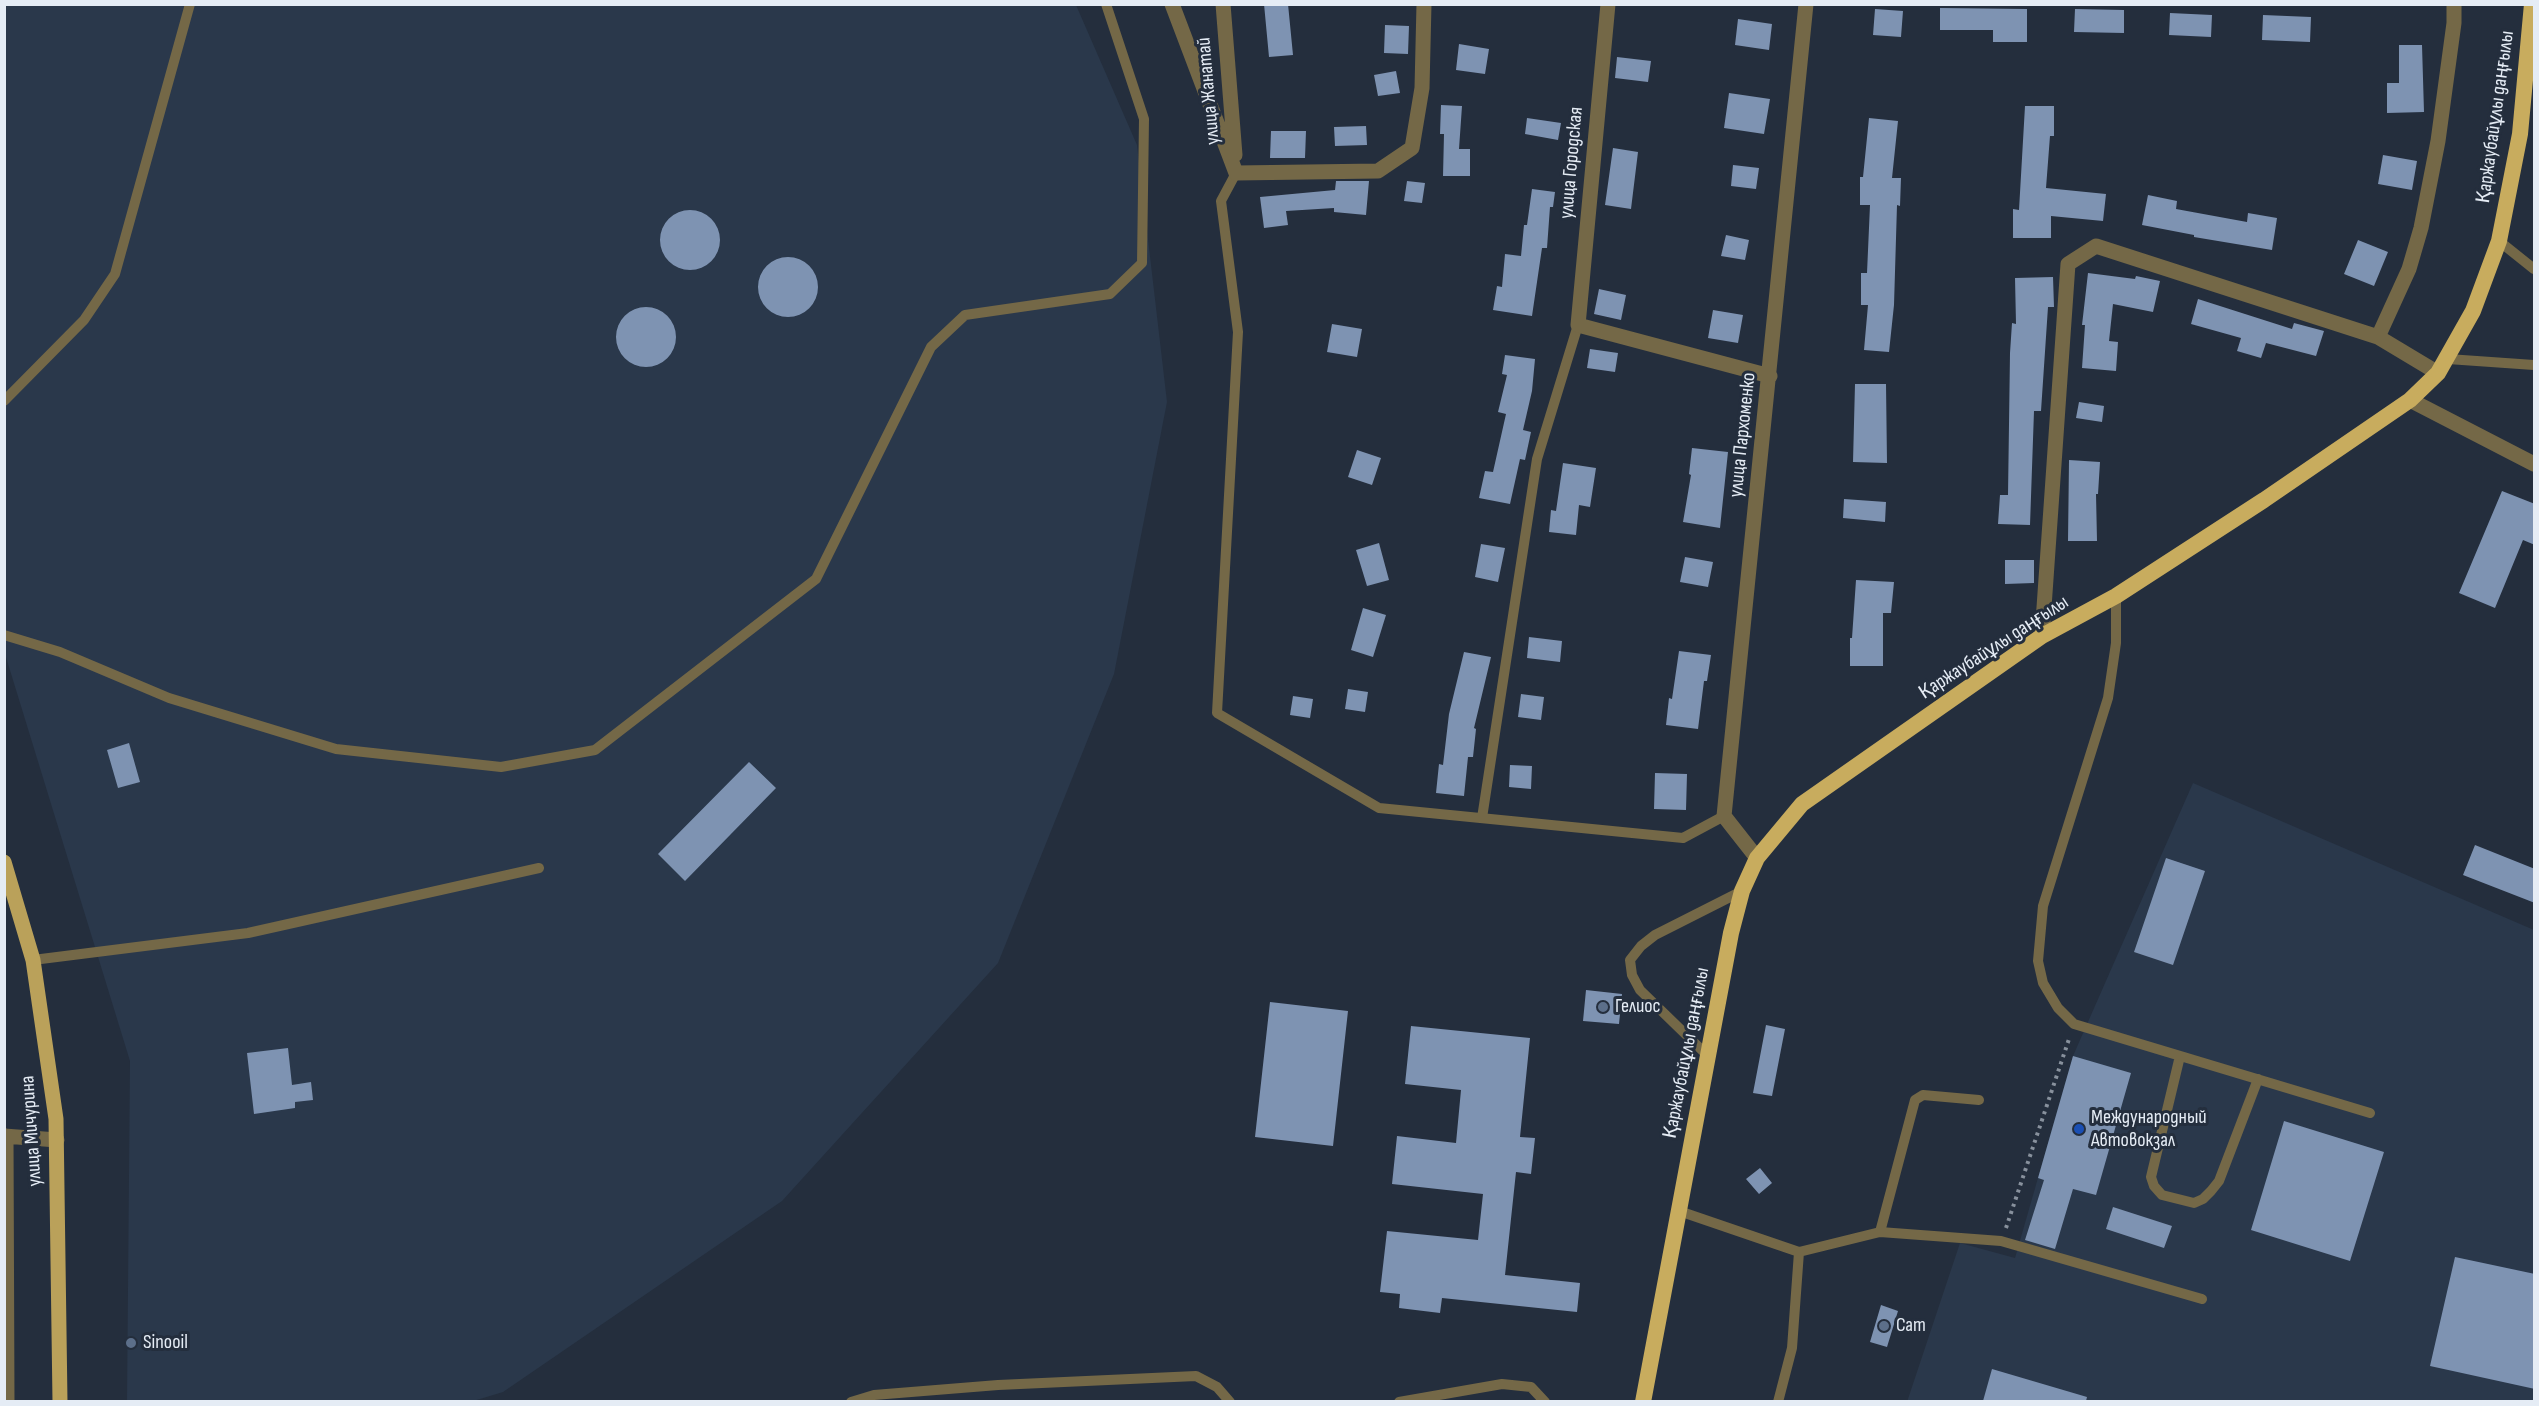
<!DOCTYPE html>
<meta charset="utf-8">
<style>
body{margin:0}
#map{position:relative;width:2539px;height:1406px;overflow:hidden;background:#242e3d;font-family:"Sofia Sans Condensed",sans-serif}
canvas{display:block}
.frame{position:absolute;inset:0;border:6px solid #e5ecf5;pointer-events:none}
</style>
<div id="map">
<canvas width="2539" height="1406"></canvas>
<div class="frame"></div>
</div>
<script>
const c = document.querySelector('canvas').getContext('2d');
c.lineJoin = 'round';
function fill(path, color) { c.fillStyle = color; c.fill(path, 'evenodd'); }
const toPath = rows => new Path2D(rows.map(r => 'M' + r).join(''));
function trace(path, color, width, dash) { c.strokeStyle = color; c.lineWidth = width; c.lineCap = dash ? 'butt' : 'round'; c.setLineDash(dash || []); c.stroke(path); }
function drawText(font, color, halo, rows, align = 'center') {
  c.font = font + ' "Sofia Sans Condensed",sans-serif'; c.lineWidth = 6; c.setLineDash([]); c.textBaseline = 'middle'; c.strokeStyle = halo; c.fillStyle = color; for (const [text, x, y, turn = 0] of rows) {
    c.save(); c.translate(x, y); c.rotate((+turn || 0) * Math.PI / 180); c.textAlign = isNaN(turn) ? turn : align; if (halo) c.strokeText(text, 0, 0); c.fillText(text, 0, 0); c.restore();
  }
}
const built = toPath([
 [4,5,1076,5,1137,145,1167,402,1114,674,998,963,782,1201,503,1392,470,1402,127,1401,130,1061,5,654],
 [2193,783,2534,930,2534,1401,1907,1402,1960,1243,2015,1258,2073,1056]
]);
const building = toPath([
 [1264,4,1288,4,1293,55,1269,57],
 [1940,8,2027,9,2027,42,1993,42,1993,30,1940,30],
 [1875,9,1903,11,1901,37,1873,35],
 [2075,9,2124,10,2124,33,2074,32],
 [2170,13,2212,15,2211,37,2169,35],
 [2263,15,2311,17,2310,42,2262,40],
 [1738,19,1772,24,1769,50,1735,45],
 [1385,25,1409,26,1408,54,1384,53],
 [1459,44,1489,49,1485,74,1456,70],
 [2399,45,2422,45,2424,112,2387,113,2387,83,2399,83],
 [1617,57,1651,61,1648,82,1615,78],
 [1396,71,1400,93,1378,96,1374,75],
 [1729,93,1770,99,1764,134,1724,128],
 [1441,105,1462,106,1459,149,1470,149,1470,176,1443,176,1444,134,1440,134],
 [2025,106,2054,106,2054,136,2050,136,2046,188,2106,194,2103,221,2051,216,2051,238,2013,238,2013,209,2019,210],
 [1527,118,1561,123,1558,140,1525,134],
 [1869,118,1898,121,1892,178,1901,178,1900,206,1897,205,1894,305,1889,352,1864,350,1868,305,1861,305,1861,273,1867,273,1870,205,1860,205,1860,177,1863,177],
 [1366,126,1367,145,1335,146,1334,127],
 [1271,131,1306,131,1305,158,1270,158],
 [1613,148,1638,152,1631,209,1605,205],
 [2383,155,2417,161,2412,190,2378,184],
 [1733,165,1759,168,1756,189,1731,186],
 [1336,181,1369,181,1366,215,1334,212,1334,208,1286,211,1288,225,1264,228,1260,197,1335,190],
 [1407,181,1425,183,1422,203,1404,201],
 [1532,189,1555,192,1553,207,1550,207,1547,248,1542,248,1532,316,1493,310,1497,286,1502,287,1505,254,1521,256,1524,225,1527,225],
 [2148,195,2177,201,2176,209,2247,222,2248,213,2277,218,2272,250,2194,237,2194,235,2142,225],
 '660 240a30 30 0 1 1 60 0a30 30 0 1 1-60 0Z',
 [1726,235,1749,240,1745,260,1721,256],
 [2358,240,2388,252,2374,286,2344,274],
 '758 287a30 30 0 1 1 60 0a30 30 0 1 1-60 0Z',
 [2088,273,2135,279,2136,276,2160,281,2153,312,2113,304,2109,341,2118,342,2116,371,2082,368,2085,325,2082,325],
 [2053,277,2054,307,2048,307,2041,411,2034,411,2030,525,1998,524,2000,495,2008,495,2010,353,2012,323,2016,324,2015,278],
 [1599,289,1626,295,1621,320,1594,314],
 [2198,299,2292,329,2294,323,2324,331,2316,356,2266,343,2261,358,2237,351,2241,338,2191,324],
 '616 337a30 30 0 1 1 60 0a30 30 0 1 1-60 0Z',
 [1713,310,1743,315,1738,343,1708,338],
 [1332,324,1362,329,1357,357,1327,352],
 [1590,349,1618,353,1615,372,1587,368],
 [1505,355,1535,359,1532,391,1523,430,1531,432,1525,460,1520,459,1510,504,1479,498,1485,471,1493,472,1506,414,1498,412,1507,375,1502,374],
 [1855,384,1886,384,1887,463,1853,462],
 [2079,402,2104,406,2102,422,2076,418],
 [1692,448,1728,452,1720,528,1683,522,1691,475,1689,474],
 [1357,450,1381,458,1372,485,1348,477],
 [2069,460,2100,462,2098,494,2096,494,2097,541,2068,541],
 [1563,463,1596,468,1590,507,1579,505,1576,535,1549,532,1551,510,1556,511],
 [2502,491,2535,504,2535,545,2523,540,2495,608,2459,593],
 [1844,499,1886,502,1885,522,1843,518],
 [1379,543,1389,580,1367,586,1356,550],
 [1481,544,1505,548,1498,582,1475,577],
 [1685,557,1713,562,1708,587,1680,582],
 [2005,560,2034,560,2034,583,2005,584],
 [1856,580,1894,582,1891,613,1883,613,1883,666,1850,666,1850,638,1852,638],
 [1363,608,1386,615,1373,657,1351,650],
 [1529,637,1562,641,1560,662,1527,658],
 [1679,651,1711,655,1707,681,1704,681,1698,729,1666,725,1669,698,1672,699],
 [1464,652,1491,657,1474,728,1476,729,1473,757,1468,757,1464,796,1436,793,1439,764,1443,765,1449,714],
 [1348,689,1368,692,1365,712,1345,709],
 [1521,694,1544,697,1541,720,1518,717],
 [1293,696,1313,699,1310,718,1290,715],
 [129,743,140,782,118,788,107,750],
 [749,762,776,788,685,881,658,854],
 [1510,765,1532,766,1531,789,1509,787],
 [1655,773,1687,774,1686,810,1654,809],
 [2475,845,2535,869,2535,903,2463,875],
 [2166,858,2205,871,2173,965,2134,952],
 [1586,990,1622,994,1619,1024,1583,1021],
 [1270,1002,1348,1011,1333,1146,1255,1137],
 [1766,1025,1785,1029,1772,1096,1753,1093],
 [1411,1026,1530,1038,1520,1137,1535,1138,1531,1174,1516,1172,1505,1275,1580,1283,1577,1312,1442,1298,1440,1313,1399,1308,1400,1294,1380,1292,1387,1231,1478,1240,1483,1194,1392,1184,1397,1136,1456,1143,1461,1090,1405,1084],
 [288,1048,292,1085,311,1082,313,1100,295,1102,295,1108,254,1114,247,1053],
 [2073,1056,2131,1073,2096,1195,2073,1189,2055,1249,2025,1240,2044,1180,2038,1178],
 [2284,1121,2384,1152,2350,1261,2251,1230],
 [1760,1168,1772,1183,1759,1194,1746,1179],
 [2113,1207,2172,1226,2164,1248,2106,1229],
 [2455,1257,2535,1274,2535,1389,2430,1366],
 [1881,1305,1898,1311,1887,1347,1870,1342],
 [1992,1369,2087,1397,2086,1401,1983,1401]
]);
const path = toPath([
 [2006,1228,2070,1036]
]);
const service = toPath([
 [1236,173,1221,201,1238,332,1217,713,1379,808,1683,838,1724,816],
 [2499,241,2534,269],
 [2448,359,2534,365],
 [4,401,84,320,115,274,190,4],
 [2116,596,2116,643,2108,698,2043,906,2038,961,2043,983,2058,1008,2074,1024,2370,1113],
 [4,635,60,652,169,698,336,749,501,767,595,750,816,579,931,347,965,315,1110,294,1142,263,1144,119,1106,4],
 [1482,818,1537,459,1578,325],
 [33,960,248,933,539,868],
 [1708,1056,1640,990,1632,975,1630,960,1641,946,1655,935,1742,891],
 [2180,1056,2151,1177,2154,1186,2162,1195,2194,1203,2203,1199,2211,1191,2219,1181,2258,1079],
 [1679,1211,1799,1252,1880,1232,2001,1241,2202,1299],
 [1880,1232,1915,1100,1923,1095,1979,1100],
 [851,1402,874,1395,998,1385,1196,1376,1217,1387,1230,1402],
 [1399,1402,1502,1384,1531,1387,1545,1402],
 [1778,1402,1792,1348,1799,1252]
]);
const minor = toPath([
 [1172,4,1236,173],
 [1223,4,1235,155],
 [1608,4,1578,325,1770,376],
 [1236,173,1378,171,1412,148,1422,88,1424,4],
 [2378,337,2409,269,2421,228,2438,141,2454,23,2454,4],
 [2410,400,2534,464],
 [2042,636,2068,264,2096,246,2378,337,2438,373],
 [1757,858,1724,816,1806,4],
 [4,1136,57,1140],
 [6,1136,7,1402]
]);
const primary = toPath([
 [4,862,33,960,56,1119,60,1402]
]);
const trunk = toPath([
 [1643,1402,1731,933,1742,891,1757,858,1802,804,2042,636,2116,596,2264,500,2410,400,2438,373,2473,311,2499,241,2520,134,2532,4]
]);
const markers = [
 [1603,1007,6,"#5c6f8a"],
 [2079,1129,6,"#1a4fb4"],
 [1884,1326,6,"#5c6f8a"],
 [131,1343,6,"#5c6f8a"]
];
const streetNames = [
 ["улица Жанатай",1209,91,-95],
 ["Қаржаубайұлы даңғылы",2496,117,-82],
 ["улица Городская",1572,163,-85],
 ["улица Пархоменко",1743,435,-84],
 ["Қаржаубайұлы даңғылы",1994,648,-33],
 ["Қаржаубайұлы даңғылы",1687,1053,-79],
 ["улица Мичурина",32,1131,-94]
];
const poiNames = [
 ["Гелиос",1615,1007],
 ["Международный",2091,1118],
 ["Автовокзал",2091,1141],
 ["Сат",1896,1326],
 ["Sinooil",143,1343]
];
fill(built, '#2a384b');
fill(building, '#7e93b2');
trace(path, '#88919d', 4, [3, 4.5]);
trace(service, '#746847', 10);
trace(minor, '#746847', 15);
trace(primary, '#baa15a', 15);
trace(trunk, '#c8ac5e', 16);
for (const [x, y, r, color] of markers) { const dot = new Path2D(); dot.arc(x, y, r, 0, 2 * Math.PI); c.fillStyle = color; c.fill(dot); trace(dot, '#242e3d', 2); }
drawText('20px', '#e5ecf5', '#242e3d', streetNames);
drawText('20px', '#e5ecf5', '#242e3d', poiNames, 'left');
</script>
